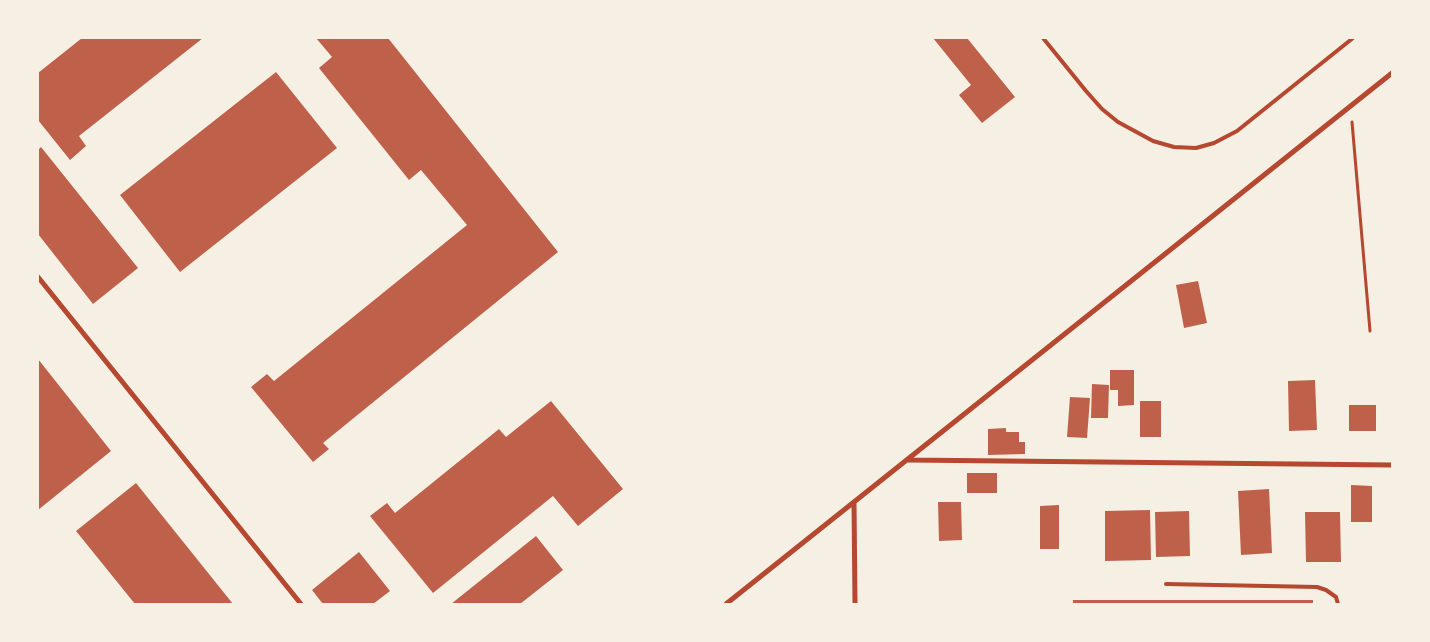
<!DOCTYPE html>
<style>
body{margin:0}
#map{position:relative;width:1430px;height:642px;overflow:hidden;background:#f6efe4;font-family:"Public Sans",sans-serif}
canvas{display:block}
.frame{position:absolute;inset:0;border:39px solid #f6efe4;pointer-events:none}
</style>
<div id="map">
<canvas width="1430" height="642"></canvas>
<div class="frame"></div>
</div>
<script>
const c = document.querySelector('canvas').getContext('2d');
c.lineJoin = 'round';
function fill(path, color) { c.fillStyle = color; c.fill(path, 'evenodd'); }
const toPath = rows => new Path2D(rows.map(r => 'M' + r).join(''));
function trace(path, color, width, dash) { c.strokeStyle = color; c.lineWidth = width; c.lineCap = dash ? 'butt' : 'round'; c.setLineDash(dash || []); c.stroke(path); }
const building = toPath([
 [82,38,203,38,79,136,86,146,70,160,38,120,38,73],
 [316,38,388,38,558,252,323,443,329,449,313,462,251,387,267,374,274,381,467,225,421,170,409,180,319,68,332,57],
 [933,38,967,38,1015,97,982,123,959,95,971,85],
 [276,72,337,148,180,272,120,195],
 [41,147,138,268,93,304,38,234,38,150],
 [1198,281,1207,323,1184,328,1176,285],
 [38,359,111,451,38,510],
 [1110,370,1134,370,1134,405,1118,406,1118,390,1110,390],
 [1315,380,1317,430,1289,431,1288,381],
 [1092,384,1109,385,1108,418,1091,418],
 [1070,397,1090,398,1087,438,1067,437],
 [551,401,623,489,578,526,553,496,433,593,370,516,387,503,395,513,499,429,506,437],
 [1140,401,1161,401,1161,437,1140,437],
 [1349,405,1376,405,1376,431,1349,431],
 [1006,428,1006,432,1019,432,1019,442,1025,442,1025,454,988,455,988,429],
 [967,473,997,473,997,493,967,493],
 [136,483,233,604,135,604,76,531],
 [1351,485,1372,486,1372,522,1351,522],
 [1269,489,1272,553,1241,555,1238,491],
 [938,502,961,502,962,540,939,541],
 [1059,505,1059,549,1040,549,1040,506],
 [1150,510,1151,560,1105,561,1105,511],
 [1189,511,1190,556,1156,557,1155,512],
 [1305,512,1340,512,1341,562,1306,562],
 [536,536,563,570,520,604,451,604],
 [359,552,390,591,373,604,323,604,312,590],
 [1073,600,1313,600,1313,604,1073,604]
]);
const path = toPath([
 [1352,122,1370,331]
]);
const service = toPath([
 [1043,38,1086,91,1102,109,1118,122,1153,141,1174,147,1196,148,1214,143,1237,131,1353,38],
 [1166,584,1317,587,1326,590,1336,597,1338,604]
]);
const minor = toPath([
 [38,277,301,604],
 [908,460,1392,465],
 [854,502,855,604],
 [726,604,1392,73]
]);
fill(building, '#bf614a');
trace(path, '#b5482f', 3);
trace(service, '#b5482f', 4);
trace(minor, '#b5482f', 5);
</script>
